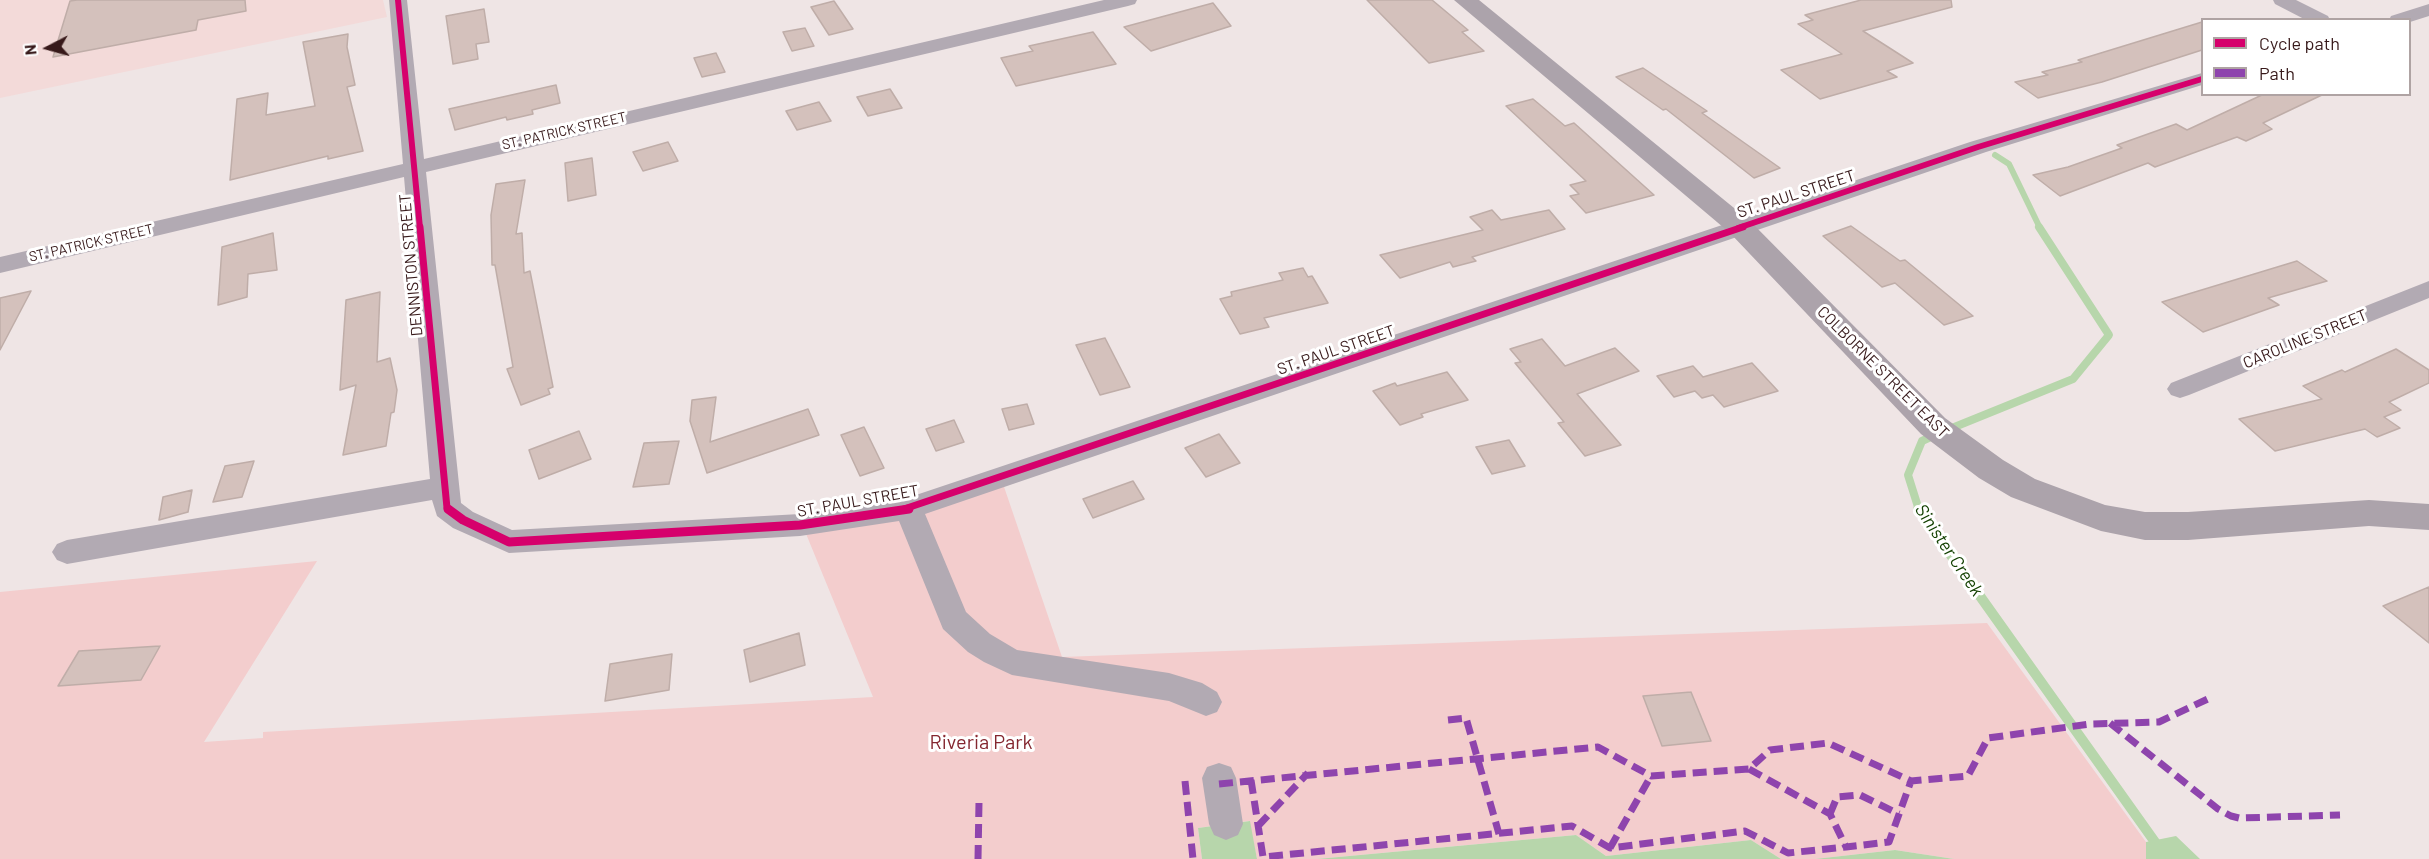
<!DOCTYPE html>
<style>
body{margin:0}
#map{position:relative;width:2429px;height:859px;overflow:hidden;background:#efe5e5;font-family:Barlow,sans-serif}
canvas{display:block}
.legend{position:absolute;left:2201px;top:18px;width:210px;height:78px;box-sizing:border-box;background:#fff;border:2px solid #afa3a3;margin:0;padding:8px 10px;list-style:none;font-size:18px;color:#37191a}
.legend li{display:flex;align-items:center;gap:12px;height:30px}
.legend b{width:30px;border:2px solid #afa3a3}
.north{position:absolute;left:18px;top:18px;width:60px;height:60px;-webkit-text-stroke:4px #fff;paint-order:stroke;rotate:264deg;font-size:16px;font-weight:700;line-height:24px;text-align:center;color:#37191a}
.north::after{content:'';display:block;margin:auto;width:21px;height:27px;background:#37191a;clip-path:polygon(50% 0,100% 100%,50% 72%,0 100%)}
</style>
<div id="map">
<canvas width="2429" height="859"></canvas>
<ul class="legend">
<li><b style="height:8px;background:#d6006c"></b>Cycle path</li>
<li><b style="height:8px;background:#8e44ad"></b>Path</li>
</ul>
<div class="north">N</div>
</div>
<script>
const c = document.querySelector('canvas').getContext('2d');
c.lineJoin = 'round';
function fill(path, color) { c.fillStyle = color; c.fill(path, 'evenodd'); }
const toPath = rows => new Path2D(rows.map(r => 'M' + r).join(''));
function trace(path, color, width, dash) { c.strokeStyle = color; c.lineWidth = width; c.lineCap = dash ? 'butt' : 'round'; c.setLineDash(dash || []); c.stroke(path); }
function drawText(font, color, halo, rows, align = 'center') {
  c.font = font + ' Barlow,sans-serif'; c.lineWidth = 6; c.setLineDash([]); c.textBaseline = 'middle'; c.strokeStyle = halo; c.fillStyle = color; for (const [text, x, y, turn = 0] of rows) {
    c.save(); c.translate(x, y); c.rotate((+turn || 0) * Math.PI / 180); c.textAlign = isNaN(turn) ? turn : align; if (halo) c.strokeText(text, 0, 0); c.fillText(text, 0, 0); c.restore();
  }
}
const built = toPath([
 [0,0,383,0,387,17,0,98]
]);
const green = toPath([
 [1000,475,1062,657,1987,623,2146,842,2146,859,1954,859,1895,850,1815,859,1781,859,1751,840,1606,856,1576,835,1317,859,1257,859,1249,821,1198,828,1202,859,0,859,0,592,317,561,204,742,263,738,263,732,873,697,802,524,929,498]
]);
const water = toPath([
 [1250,821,1257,859,1202,859,1198,828],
 [1576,835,1606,856,1751,840,1781,859,1317,859],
 [2176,836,2200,859,2146,859,2146,842],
 [1895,850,1954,859,1815,859]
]);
const streamFar2 = toPath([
 [1995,155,2009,164,2040,228]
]);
const streamFar1 = toPath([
 [1947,430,2073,379,2109,335,2039,227],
 [1919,510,1908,475,1922,441,1935,435]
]);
const stream = toPath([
 [1918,509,2167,859]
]);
const building = toPath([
 [77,0,245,0,246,11,198,20,196,30,53,57,70,1,77,0],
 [1367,0,1432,0,1468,30,1462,32,1484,51,1429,63,1367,0],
 [1861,0,1951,0,1952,7,1863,31,1913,63,1887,71,1897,77,1820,99,1781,70,1842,54,1798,24,1813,20,1805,15,1861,0],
 [834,1,853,29,829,35,811,7,834,1],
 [1213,3,1231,26,1151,51,1124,27,1213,3],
 [484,9,489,42,476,44,478,59,453,64,446,16,484,9],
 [2202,22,2202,50,2102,82,2038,98,2015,82,2048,75,2042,72,2082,62,2078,60,2202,22],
 [805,28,814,46,792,51,783,32,805,28],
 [1093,32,1116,64,1016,86,1001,58,1033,51,1029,46,1093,32],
 [348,34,347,47,355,85,347,87,363,151,328,159,328,156,230,180,237,99,268,93,266,115,315,106,303,42,348,34],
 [716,53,725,72,702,77,694,58,716,53],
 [1643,68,1707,111,1702,113,1780,168,1754,178,1666,109,1663,110,1616,77,1643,68],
 [556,85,560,103,532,110,533,114,507,120,506,117,455,130,449,109,556,85],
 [890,89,902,108,868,116,857,97,890,89],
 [2264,94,2324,94,2263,123,2272,129,2246,141,2237,137,2155,167,2148,163,2060,196,2033,175,2068,167,2122,148,2117,145,2176,124,2187,130,2264,94],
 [1533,99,1565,126,1574,123,1654,195,1586,213,1570,196,1579,194,1570,185,1586,181,1506,106,1533,99],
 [819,102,831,121,797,130,786,111,819,102],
 [668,142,678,161,643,171,633,152,668,142],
 [592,158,596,195,568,201,565,163,592,158],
 [525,180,516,234,522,233,524,273,530,271,553,387,548,389,550,394,521,405,507,369,513,367,495,265,492,265,491,215,496,184,525,180],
 [1492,210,1501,220,1549,210,1565,229,1472,257,1476,261,1453,267,1450,262,1400,278,1380,255,1483,230,1470,217,1492,210],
 [1851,226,1900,261,1905,260,1973,316,1944,325,1895,283,1882,287,1823,236,1851,226],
 [273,233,277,270,248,274,247,297,218,305,222,247,273,233],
 [2297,261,2327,281,2268,298,2279,305,2203,332,2162,302,2297,261],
 [1303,268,1308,277,1312,276,1328,303,1264,318,1269,327,1240,334,1220,299,1232,296,1231,292,1283,280,1279,273,1303,268],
 [31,291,0,350,0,298,31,291],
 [380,292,377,362,390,358,397,390,394,412,391,413,386,446,343,455,356,385,340,390,346,300,380,292],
 [1105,338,1130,387,1100,395,1076,345,1105,338],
 [1542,339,1565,366,1615,348,1639,371,1577,394,1621,445,1585,456,1558,423,1564,422,1515,363,1521,362,1510,349,1542,339],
 [2396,349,2429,370,2429,383,2389,402,2401,410,2384,417,2400,428,2377,437,2365,429,2275,451,2239,419,2322,399,2303,386,2342,370,2345,372,2396,349],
 [1752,363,1778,391,1724,407,1713,395,1702,398,1695,391,1674,397,1657,376,1693,366,1703,377,1752,363],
 [1447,372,1468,400,1421,414,1423,417,1400,425,1373,391,1395,383,1397,386,1447,372],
 [716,397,710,442,808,409,819,435,707,473,690,421,692,400,716,397],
 [1027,404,1034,424,1009,430,1002,409,1027,404],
 [954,420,964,442,936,451,926,429,954,420],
 [864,427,884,468,860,476,841,435,864,427],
 [579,431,591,459,539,479,529,450,579,431],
 [1219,434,1240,463,1206,477,1185,448,1219,434],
 [1509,440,1525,466,1492,474,1476,447,1509,440],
 [679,441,669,484,633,487,644,443,679,441],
 [254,461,242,497,213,502,225,466,254,461],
 [1133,481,1144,499,1093,518,1083,499,1133,481],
 [192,490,188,512,159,520,163,497,192,490],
 [2429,587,2429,643,2383,606,2429,587],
 [799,633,805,665,750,682,744,650,799,633],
 [160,646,141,680,58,686,79,651,160,646],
 [672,654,669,690,605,701,610,664,672,654],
 [1691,692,1711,741,1662,746,1643,696,1691,692]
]);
const minor = toPath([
 [389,0,407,0,424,159,1104,0,1137,0,1135,4,1128,6,426,172,461,503,473,512,512,530,800,514,907,498,1970,142,2202,73,2202,85,1986,152,925,514,966,612,990,634,1017,650,1169,673,1202,683,1217,692,1222,702,1217,712,1206,716,1169,701,1012,675,984,662,968,652,943,629,899,521,800,536,509,553,453,528,437,516,432,500,67,564,57,560,52,552,57,544,67,540,430,479,404,177,0,273,0,257,403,164,389,0],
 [2273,0,2296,0,2328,16,2330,20,2306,20,2275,4,2273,0],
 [2429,4,2429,16,2410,22,2410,20,2389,20,2391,16,2429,4],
 [2429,281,2429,298,2189,395,2180,398,2171,395,2167,389,2171,383,2429,281],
 [1219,763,1231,767,1236,778,1243,824,1238,835,1226,840,1214,835,1209,824,1202,778,1207,767,1219,763]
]);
const major = toPath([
 [1454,0,1479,0,1750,221,1945,418,2003,460,2035,479,2105,505,2145,512,2188,512,2369,500,2429,504,2429,530,2369,526,2188,540,2145,540,2101,531,2011,497,1979,478,1921,434,1730,233,1454,0]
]);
const quiet = toPath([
 [1448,720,1466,718,1499,834],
 [2110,723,2218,809,2231,816,2239,818,2340,815],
 [1749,769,1830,814,1846,847,1889,842,1911,781],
 [1251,780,1263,857,1572,826,1610,848,1745,831,1788,853,1846,847],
 [1185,781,1193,859],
 [1219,784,1598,747,1651,776,1749,769,1770,750,1828,743,1911,781,1968,776,1988,738,2090,724,2159,722,2212,697],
 [1830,814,1837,797,1860,795,1899,814],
 [1258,826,1308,773],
 [1610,848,1651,776],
 [978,859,979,802]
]);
const cyclewayFar2 = toPath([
 [398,0,420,228],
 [1738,228,1978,147,2202,79]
]);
const cyclewayFar1 = toPath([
 [420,227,447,508,450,510],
 [901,510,1743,227]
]);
const cycleway = toPath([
 [448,509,463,520,509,542,800,525,909,509]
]);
const farStreetnames = [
 ["ST. PATRICK STREET",564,131,-13],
 ["ST. PATRICK STREET",91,243,-13]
];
const streetNames = [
 ["ST. PAUL STREET",1796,194,-18],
 ["DENNISTON STREET",411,265,-95],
 ["CAROLINE STREET",2305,339,-22],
 ["ST. PAUL STREET",1336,350,-19],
 ["COLBORNE STREET EAST",1883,372,45],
 ["ST. PAUL STREET",858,501,-10]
];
const waterNames = [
 ["Sinister Creek",1949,550,56]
];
const nearParknames = [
 ["Riveria Park",981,742]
];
fill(built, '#f3dad9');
fill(green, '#f3cdcd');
fill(water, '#b7d6ab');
trace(streamFar2, '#b7d6ab', 6);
trace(streamFar1, '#b7d6ab', 8);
trace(stream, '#b7d6ab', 10);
fill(building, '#d4c1bc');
trace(building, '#bfada8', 1.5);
fill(minor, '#b2aab3');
fill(major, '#aca3ab');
trace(quiet, '#8e44ad', 7, [14, 7]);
trace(cyclewayFar2, '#d6006c', 6);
trace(cyclewayFar1, '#d6006c', 7);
trace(cycleway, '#d6006c', 9);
drawText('14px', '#37191a', '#fff', farStreetnames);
drawText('16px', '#37191a', '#fff', streetNames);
drawText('italic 18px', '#124001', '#fff', waterNames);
drawText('20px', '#84262f', '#fff', nearParknames);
</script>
